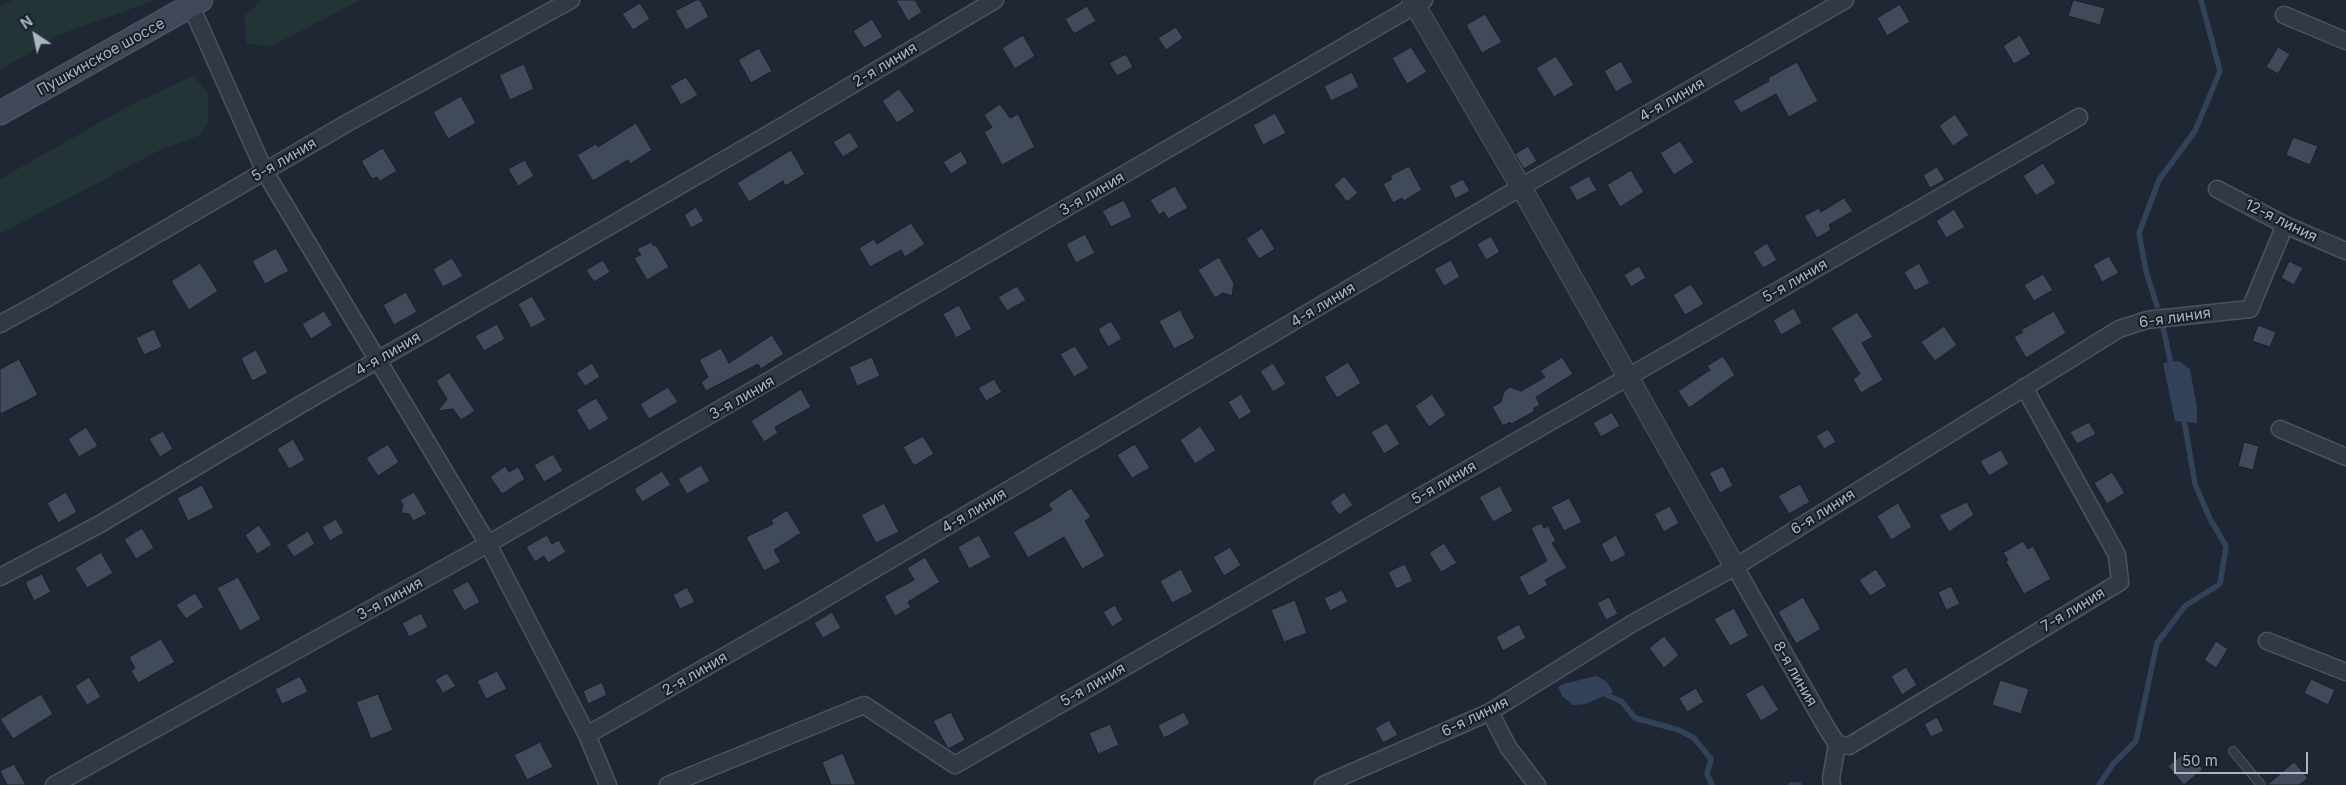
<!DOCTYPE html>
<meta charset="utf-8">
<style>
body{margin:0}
#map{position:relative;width:2346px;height:785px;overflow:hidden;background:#1f2734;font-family:Inter,sans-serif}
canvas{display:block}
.north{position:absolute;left:10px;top:10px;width:50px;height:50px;-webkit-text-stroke:4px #181e29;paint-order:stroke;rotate:326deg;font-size:14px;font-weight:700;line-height:20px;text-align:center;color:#acb4c2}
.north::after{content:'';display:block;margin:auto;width:18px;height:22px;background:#acb4c2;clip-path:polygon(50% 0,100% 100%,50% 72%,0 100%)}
.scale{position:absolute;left:2174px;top:752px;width:134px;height:22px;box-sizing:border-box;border:2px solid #acb4c2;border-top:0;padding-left:6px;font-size:15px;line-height:18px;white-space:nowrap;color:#acb4c2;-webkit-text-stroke:4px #181e29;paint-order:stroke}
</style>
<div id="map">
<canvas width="2346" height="785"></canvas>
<div class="north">N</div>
<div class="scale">50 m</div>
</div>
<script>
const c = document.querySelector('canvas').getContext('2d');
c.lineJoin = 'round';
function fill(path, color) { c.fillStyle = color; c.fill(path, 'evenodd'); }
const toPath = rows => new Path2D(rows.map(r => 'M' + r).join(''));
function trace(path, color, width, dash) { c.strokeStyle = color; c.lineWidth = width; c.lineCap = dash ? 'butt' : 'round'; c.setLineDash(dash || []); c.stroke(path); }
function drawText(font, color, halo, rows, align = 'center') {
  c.font = font + ' Inter,sans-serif'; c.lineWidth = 4; c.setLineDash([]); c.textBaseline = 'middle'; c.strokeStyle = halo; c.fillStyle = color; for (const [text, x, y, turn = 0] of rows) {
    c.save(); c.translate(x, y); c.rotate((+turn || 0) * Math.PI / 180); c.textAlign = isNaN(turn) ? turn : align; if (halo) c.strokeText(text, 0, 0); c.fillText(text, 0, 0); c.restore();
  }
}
const green = toPath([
 [12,0,155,0,59,35,0,70,0,7],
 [262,0,361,0,272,46,247,44,244,16],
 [194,76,208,93,208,124,198,136,162,149,0,234,0,179,136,102]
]);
const water = toPath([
 [2179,361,2190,369,2197,408,2197,423,2175,421,2163,363],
 [1596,676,1606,681,1613,692,1586,704,1573,705,1562,696,1558,687,1563,684]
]);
const stream = toPath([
 [2157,306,2146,271,2139,233,2159,180,2195,131,2220,71,2201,0],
 [2163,327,2172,369],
 [1601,692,1622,702,1635,718,1679,730,1694,738,1711,759,1707,774,1712,785],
 [1791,785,1799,785],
 [2099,785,2113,764,2136,741,2157,643,2185,606,2220,584,2226,546,2210,519,2195,484,2183,414]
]);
const building = toPath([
 [696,0,700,0,709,17,686,30,675,11,696,0],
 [896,0,915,0,922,12,908,21,896,0],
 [2073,0,2105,8,2100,25,2068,16,2073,0],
 [640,3,650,19,633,30,622,14,640,3],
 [1900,4,1910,22,1887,36,1877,18,1900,4],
 [1087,6,1096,21,1074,34,1065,19,1087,6],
 [1485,14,1502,42,1482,53,1466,25,1485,14],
 [872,19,883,37,864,48,853,31,872,19],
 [1176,27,1183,38,1166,50,1158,38,1176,27],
 [1023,35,1035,56,1015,69,1002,48,1023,35],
 [2020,35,2031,54,2014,64,2003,46,2020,35],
 [1411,47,1427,72,1407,84,1392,58,1411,47],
 [2278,47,2290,54,2278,74,2266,67,2278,47],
 [759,48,772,71,751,83,738,60,759,48],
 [1126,54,1133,67,1117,76,1109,63,1126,54],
 [1556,56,1574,85,1554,97,1536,68,1556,56],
 [1621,61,1633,82,1616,92,1604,71,1621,61],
 [1797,62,1818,101,1789,117,1776,94,1741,113,1733,101,1769,81,1768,78,1797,62],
 [524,64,534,89,510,100,499,75,524,64],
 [1352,72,1359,87,1331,101,1324,86,1352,72],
 [686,77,698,95,681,105,670,86,686,77],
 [899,89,915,111,897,123,882,101,899,89],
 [461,96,476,123,448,139,433,112,461,96],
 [1000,104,1010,118,1018,114,1035,147,1002,165,984,132,992,127,984,115,1000,104],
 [1275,113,1286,133,1263,145,1253,125,1275,113],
 [1955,114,1969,135,1953,146,1939,126,1955,114],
 [636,123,652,150,630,164,628,160,593,181,577,155,596,144,598,147,636,123],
 [850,132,859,147,843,157,833,142,850,132],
 [2293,137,2318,146,2310,165,2286,155,2293,137],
 [1680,141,1694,162,1674,175,1660,153,1680,141],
 [1528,146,1537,161,1524,169,1515,154,1528,146],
 [383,148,397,171,380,181,377,177,372,179,361,161,383,148],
 [791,150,805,174,785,186,783,181,749,202,737,183,791,150],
 [961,151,968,163,951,174,943,162,961,151],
 [525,160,534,176,518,186,508,169,525,160],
 [2043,163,2056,183,2036,196,2023,176,2043,163],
 [1409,166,1422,190,1404,201,1402,198,1393,203,1383,184,1392,179,1390,176,1409,166],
 [1937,167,1945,180,1930,188,1923,175,1937,167],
 [1631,170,1644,192,1620,207,1607,185,1631,170],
 [1344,176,1358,193,1347,202,1334,185,1344,176],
 [1589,176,1597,190,1577,201,1569,187,1589,176],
 [1463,179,1470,191,1455,199,1449,186,1463,179],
 [1175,186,1188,208,1168,219,1164,212,1159,215,1150,200,1175,186],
 [1844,198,1853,211,1829,225,1831,230,1817,238,1804,216,1819,208,1821,212,1844,198],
 [1124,200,1132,217,1111,227,1102,211,1124,200],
 [696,207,704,221,691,228,684,215,696,207],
 [1954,209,1965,227,1946,238,1936,221,1954,209],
 [911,223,925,244,905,257,901,250,870,267,859,248,874,239,877,244,911,223],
 [1262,228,1275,249,1259,259,1246,239,1262,228],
 [1085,234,1095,253,1076,263,1066,244,1085,234],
 [1491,236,1500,252,1486,260,1477,244,1491,236],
 [651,242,654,246,656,245,669,267,647,280,634,258,641,255,637,249,651,242],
 [1767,243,1777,260,1763,268,1753,252,1767,243],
 [276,248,289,271,265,284,252,261,276,248],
 [2109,256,2119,273,2102,282,2093,265,2109,256],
 [1219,257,1234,283,1232,296,1223,293,1215,298,1198,270,1219,257],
 [452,258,463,276,443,287,433,269,452,258],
 [603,260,610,272,594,282,586,270,603,260],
 [1451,260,1460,277,1444,286,1434,269,1451,260],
 [2289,261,2303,268,2294,285,2281,278,2289,261],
 [200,263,218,291,189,310,171,281,200,263],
 [1919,263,1930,283,1915,291,1904,272,1919,263],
 [1639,266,1646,278,1631,287,1624,275,1639,266],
 [2043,274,2053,290,2034,301,2024,285,2043,274],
 [1691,284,1704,304,1685,315,1673,295,1691,284],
 [1017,286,1026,300,1007,311,998,297,1017,286],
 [406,292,417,312,394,325,383,305,406,292],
 [532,296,546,320,531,328,518,304,532,296],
 [959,305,972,329,956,338,943,314,959,305],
 [1794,308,1802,323,1781,335,1773,320,1794,308],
 [1180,310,1195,338,1174,349,1159,321,1180,310],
 [324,311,333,325,311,339,302,324,324,311],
 [2054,311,2066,333,2026,358,2014,337,2023,332,2021,330,2054,311],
 [1857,312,1873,337,1862,343,1883,380,1861,393,1853,379,1860,374,1831,328,1857,312],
 [1111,321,1122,339,1108,347,1098,329,1111,321],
 [497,324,505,339,484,351,475,336,497,324],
 [2258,325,2276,332,2270,347,2252,341,2258,325],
 [1944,326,1957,345,1935,361,1921,342,1944,326],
 [154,329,162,347,144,355,136,338,154,329],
 [772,335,784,354,761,369,758,364,706,391,701,382,708,377,699,360,721,348,729,363,772,335],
 [1075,346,1089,368,1074,377,1060,354,1075,346],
 [256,350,268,373,252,381,241,358,256,350],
 [1723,356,1735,375,1689,408,1678,391,1710,370,1707,366,1723,356],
 [872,357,880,376,857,386,849,367,872,357],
 [1562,357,1573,374,1536,397,1540,405,1533,409,1535,411,1511,424,1510,422,1503,426,1492,407,1501,402,1504,391,1510,387,1521,391,1545,377,1540,371,1562,357],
 [19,359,38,395,0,414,0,369,19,359],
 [1348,362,1361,383,1337,398,1324,377,1348,362],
 [592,363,600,377,585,386,576,373,592,363],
 [1273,363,1286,384,1273,392,1260,371,1273,363],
 [449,372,475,411,461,420,453,409,438,411,447,399,436,381,449,372],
 [994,379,1002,392,986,401,978,388,994,379],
 [668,387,678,402,649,419,640,404,668,387],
 [801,389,811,407,775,427,778,433,764,442,751,421,801,389],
 [1241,394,1252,412,1239,420,1228,402,1241,394],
 [1432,394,1446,415,1429,427,1415,406,1432,394],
 [596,398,609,419,589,431,576,410,596,398],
 [1612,412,1620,426,1601,437,1593,423,1612,412],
 [2089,422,2096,434,2077,444,2070,432,2089,422],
 [1387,423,1400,444,1384,454,1371,432,1387,423],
 [1200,426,1216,450,1195,464,1180,440,1200,426],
 [86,427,98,446,79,457,68,439,86,427],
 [1828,429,1836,442,1824,449,1816,436,1828,429],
 [163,431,173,449,160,457,149,439,163,431],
 [923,436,934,454,914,466,903,447,923,436],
 [293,439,305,460,289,469,277,449,293,439],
 [2244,442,2259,446,2253,470,2238,466,2244,442],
 [388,444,399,462,378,476,366,458,388,444],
 [1135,444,1150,468,1132,478,1117,455,1135,444],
 [2001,450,2009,464,1989,476,1980,461,2001,450],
 [553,454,563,471,544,482,534,465,553,454],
 [701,465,710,481,687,494,678,479,701,465],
 [505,466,509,472,518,467,525,479,502,494,490,477,505,466],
 [1723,466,1733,486,1720,493,1709,473,1723,466],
 [662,471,671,485,642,502,634,489,662,471],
 [2112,472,2125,493,2107,504,2094,483,2112,472],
 [1800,484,1810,502,1789,514,1778,496,1800,484],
 [202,485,214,508,188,521,177,498,202,485],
 [1500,486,1513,511,1493,522,1479,497,1500,486],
 [1071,488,1091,517,1085,521,1105,556,1082,569,1064,537,1028,558,1013,532,1052,510,1048,504,1071,488],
 [66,492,77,512,58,523,47,503,66,492],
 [414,492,427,514,413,521,409,514,401,513,403,505,400,500,414,492],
 [1344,492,1353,505,1339,515,1330,502,1344,492],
 [1569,498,1582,522,1564,531,1551,507,1569,498],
 [1967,502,1974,515,1949,532,1939,515,1967,502],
 [884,503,899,532,876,543,861,515,884,503],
 [1898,503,1912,527,1891,540,1877,516,1898,503],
 [1670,506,1679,523,1664,532,1654,514,1670,506],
 [787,510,801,533,774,550,781,562,764,571,746,537,773,524,771,520,787,510],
 [336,519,344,533,330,541,322,527,336,519],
 [1541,523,1544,528,1548,526,1556,541,1552,543,1567,568,1545,580,1548,585,1529,596,1519,577,1547,561,1531,528,1541,523],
 [259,525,272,545,257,554,245,535,259,525],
 [142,528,154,548,136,559,124,539,142,528],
 [308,531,315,544,294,557,286,545,308,531],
 [547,535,552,544,559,540,566,552,548,563,544,556,535,562,526,547,547,535],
 [979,535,991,557,969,569,958,547,979,535],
 [1616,535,1626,555,1611,563,1601,544,1616,535],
 [2023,541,2028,549,2033,546,2051,579,2024,594,2006,562,2008,560,2003,553,2023,541],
 [1444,543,1457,563,1441,572,1429,553,1444,543],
 [1230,547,1241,565,1224,576,1213,557,1230,547],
 [101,552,113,573,87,588,75,568,101,552],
 [925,557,940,582,908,602,911,607,895,616,884,596,914,580,907,568,925,557],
 [1405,564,1413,581,1396,589,1388,572,1405,564],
 [1181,569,1193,592,1172,603,1160,581,1181,569],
 [1876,569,1887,586,1870,596,1859,580,1876,569],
 [42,574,51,592,34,601,25,582,42,574],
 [238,577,261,619,240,631,217,588,238,577],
 [468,581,480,602,464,611,452,590,468,581],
 [1951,586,1960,604,1946,610,1938,592,1951,586],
 [687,587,695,602,680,609,673,595,687,587],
 [1342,590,1348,602,1330,611,1324,598,1342,590],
 [195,593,204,607,186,619,176,605,195,593],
 [1609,597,1618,614,1606,620,1597,603,1609,597],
 [1803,597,1821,629,1796,644,1778,612,1803,597],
 [1295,600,1307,633,1284,642,1271,610,1295,600],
 [1115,605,1123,620,1112,627,1103,612,1115,605],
 [1734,608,1749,636,1730,646,1714,619,1734,608],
 [832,612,841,628,823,638,814,623,832,612],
 [421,613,428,627,409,637,402,623,421,613],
 [1519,624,1526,638,1503,651,1496,637,1519,624],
 [1664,636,1679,655,1664,668,1649,648,1664,636],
 [161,639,175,662,138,683,131,671,135,668,129,657,161,639],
 [2216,641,2228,649,2216,668,2204,660,2216,641],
 [1906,667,1917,685,1902,695,1891,676,1906,667],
 [497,671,507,689,486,699,477,681,497,671],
 [447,673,456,686,443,693,435,680,447,673],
 [300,676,308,692,282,704,275,689,300,676],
 [89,677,101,697,87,705,75,686,89,677],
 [2311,679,2335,690,2328,705,2304,693,2311,679],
 [2000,680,2029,689,2021,714,1992,705,2000,680],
 [602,682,607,695,588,704,583,691,602,682],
 [1763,684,1779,710,1761,721,1745,694,1763,684],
 [1696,688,1704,702,1687,712,1679,698,1696,688],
 [41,694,53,714,13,739,0,719,41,694],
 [378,694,393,730,371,739,356,702,378,694],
 [951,712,965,740,948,749,933,721,951,712],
 [1184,712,1190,724,1164,738,1158,725,1184,712],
 [1937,717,1944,731,1931,737,1924,724,1937,717],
 [1389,720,1398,735,1383,743,1375,728,1389,720],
 [1110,724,1119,745,1098,754,1089,733,1110,724],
 [540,742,553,767,527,780,514,755,540,742],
 [2187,751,2203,769,2184,785,2168,766,2187,751],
 [843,753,856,785,831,785,822,762,843,753],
 [2294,762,2308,778,2299,785,2267,785,2294,762],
 [14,764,26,785,7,785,0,771,14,764]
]);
const service = toPath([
 [2233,751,2261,785]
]);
const minor = toPath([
 [191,6,265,172,488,544,587,735,608,785],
 [2284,15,2346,41],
 [2217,189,2285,225,2346,251],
 [0,324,44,300,349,122,571,0],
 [2280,429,2346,457],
 [1735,567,1826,727,1837,744,1831,779,1832,785],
 [0,577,100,524,305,402,776,130,995,0],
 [2267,641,2346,672],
 [1490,712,1508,747,1537,785],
 [587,735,802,612,1521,187,1845,0],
 [1837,744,1849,746,2120,582,2117,555,2024,387],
 [54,785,488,544,1424,0],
 [668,785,864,705,955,765,2079,117],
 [1323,785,1490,712,1633,623,1735,567,2119,329,2147,320,2250,309,2285,225]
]);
const tertiary = toPath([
 [1412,0,1521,187,1735,567]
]);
const secondary = toPath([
 [0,113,201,0]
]);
const streetNames = [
 ["Пушкинское шоссе",101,57,-29],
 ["2-я линия",885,65,-31],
 ["4-я линия",1672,100,-30],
 ["5-я линия",284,160,-30],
 ["3-я линия",1092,194,-30],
 ["12-я линия",2281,221,26],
 ["5-я линия",1795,281,-30],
 ["4-я линия",1323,305,-31],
 ["6-я линия",2175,318,-8],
 ["4-я линия",388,354,-30],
 ["3-я линия",742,398,-30],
 ["5-я линия",1444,483,-30],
 ["4-я линия",974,511,-31],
 ["6-я линия",1823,512,-32],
 ["3-я линия",390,599,-29],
 ["7-я линия",2073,610,-31],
 ["2-я линия",695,674,-30],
 ["8-я линия",1795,674,60],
 ["5-я линия",1093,685,-30],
 ["6-я линия",1475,717,-26]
];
fill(green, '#223436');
fill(water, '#33425b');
trace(stream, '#33425b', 5.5);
fill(building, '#404a59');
trace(building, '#1a202b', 1);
trace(service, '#4d5460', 10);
trace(minor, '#4d5460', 19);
trace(tertiary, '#4d5460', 22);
trace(secondary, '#4d5460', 25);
trace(service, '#323945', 8);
trace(minor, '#323945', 16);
trace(tertiary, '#323945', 20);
trace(secondary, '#404858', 22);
drawText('15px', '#acb4c2', '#181e29', streetNames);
</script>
